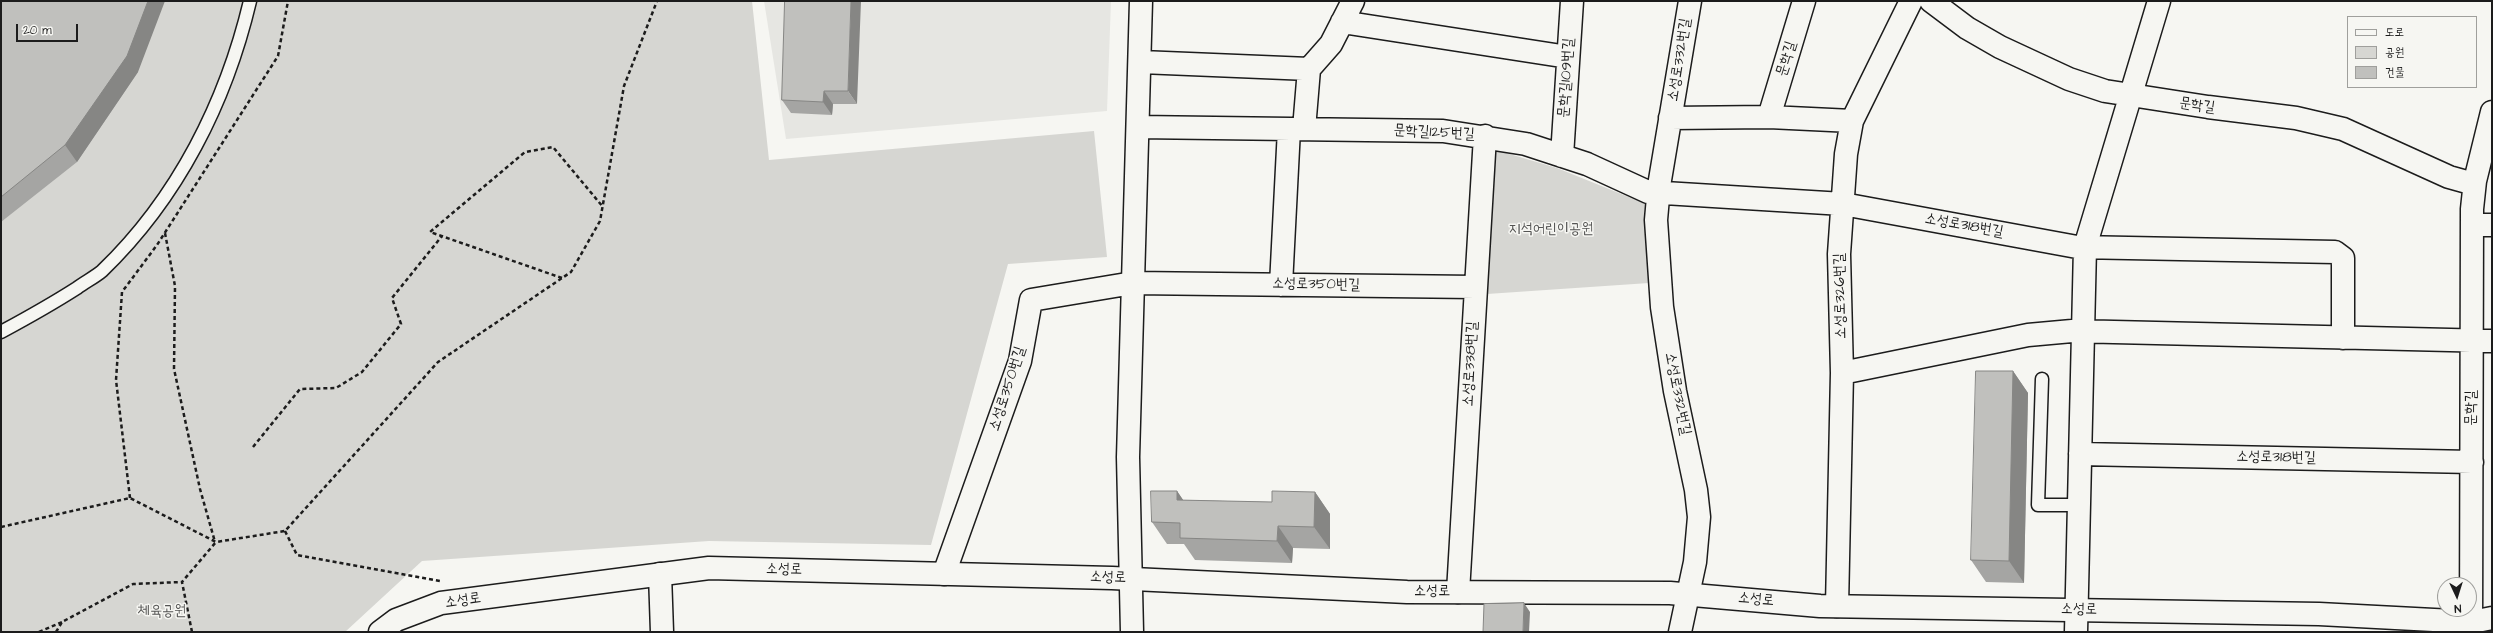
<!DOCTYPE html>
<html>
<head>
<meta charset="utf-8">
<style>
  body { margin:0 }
  #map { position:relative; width:2493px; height:633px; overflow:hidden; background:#f6f6f2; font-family:"Architects Daughter","Poor Story",sans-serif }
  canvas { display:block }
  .frame { position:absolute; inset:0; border:2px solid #1c1c1c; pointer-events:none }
  .legend { position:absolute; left:2347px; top:16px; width:130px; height:72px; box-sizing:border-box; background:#f6f6f2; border:1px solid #9f9f9c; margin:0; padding:5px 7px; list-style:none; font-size:12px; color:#1c1c1c }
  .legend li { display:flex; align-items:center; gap:8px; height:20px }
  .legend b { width:20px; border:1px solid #9f9f9c }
  .north { position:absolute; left:2437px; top:577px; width:40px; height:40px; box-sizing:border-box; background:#f6f6f2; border:1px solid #9f9f9c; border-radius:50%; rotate:176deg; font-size:11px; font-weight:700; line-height:16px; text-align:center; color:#1c1c1c }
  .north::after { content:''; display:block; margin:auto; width:14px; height:18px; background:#1c1c1c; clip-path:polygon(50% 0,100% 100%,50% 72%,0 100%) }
  .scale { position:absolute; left:16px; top:24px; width:62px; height:18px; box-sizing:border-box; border:2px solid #1c1c1c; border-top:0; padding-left:5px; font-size:12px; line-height:14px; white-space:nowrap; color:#1c1c1c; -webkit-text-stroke:3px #f6f6f2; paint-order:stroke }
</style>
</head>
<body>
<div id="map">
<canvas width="2493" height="633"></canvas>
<div class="frame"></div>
<ul class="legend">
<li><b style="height:5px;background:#f6f6f2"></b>도로</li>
<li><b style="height:11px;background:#d6d6d2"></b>공원</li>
<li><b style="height:11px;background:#c0c0bd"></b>건물</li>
</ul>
<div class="north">N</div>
<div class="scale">20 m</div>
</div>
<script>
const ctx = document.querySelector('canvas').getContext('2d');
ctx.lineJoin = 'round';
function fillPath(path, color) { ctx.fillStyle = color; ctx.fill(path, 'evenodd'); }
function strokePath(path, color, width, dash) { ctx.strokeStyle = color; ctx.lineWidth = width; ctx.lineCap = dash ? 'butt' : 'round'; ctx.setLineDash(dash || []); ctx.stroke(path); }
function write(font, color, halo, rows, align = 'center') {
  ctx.font = font + ' "Architects Daughter","Poor Story",sans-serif'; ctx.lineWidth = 3; ctx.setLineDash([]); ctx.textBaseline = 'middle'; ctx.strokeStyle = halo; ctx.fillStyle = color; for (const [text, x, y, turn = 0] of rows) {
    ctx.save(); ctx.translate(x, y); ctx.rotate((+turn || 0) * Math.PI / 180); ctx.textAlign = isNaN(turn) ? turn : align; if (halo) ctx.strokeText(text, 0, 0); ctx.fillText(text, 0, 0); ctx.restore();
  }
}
fillPath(new Path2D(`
  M764 1H1111L1107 111 786 139Z`), '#e6e6e2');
fillPath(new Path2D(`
  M1 1H752L769 160 1094 131 1107 257 1008 264 931 545 709 541 422 561 345 632H1Z
  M1496 150 1557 168 1646 204 1649 283 1487 294Z`), '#d6d6d2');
const lane = new Path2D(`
  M1 332C27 318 52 304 77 288 85 282 95 277 102 271 178 198 226 102 250 1
  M2042 379 2038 505H2079`);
const street = new Path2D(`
  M1931 1 1967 28 2000 47 2069 79 2105 91 2208 107 2296 118 2343 129 2449 177 2474 184
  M1342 22 1568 57
  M1141 62 1309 69
  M1769 117 1804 1
  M1670 118 1769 117 1852 121
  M1138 127 1443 131 1526 144 1587 164 1648 192 1843 204 2077 247 2335 252 2343 258V338
  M1304 129 1309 69 1331 44 1353 1
  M1562 156 1572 1
  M2472 225H2492
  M1281 285 1289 129
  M1842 373 2028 335 2072 331 2492 341
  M2080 454 2472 462
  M660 574 662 632
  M944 574 1020 361 1031 300 1133 283 1475 287
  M1458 592 1485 136
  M1837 606 1842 373 1839 254 1846 154 1852 121 1911 1
  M1132 632 1128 457 1141 1
  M1680 632 1695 562 1699 517 1696 490 1675 391 1662 307 1656 220 1659 186 1690 1
  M2076 632 2085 247 2159 1
  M2471 632 2472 209 2475 181 2492 112`);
const secondary = new Path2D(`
  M380 632 396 620 441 603 709 568 1112 578 1407 592 1670 593 1820 606 2319 614 2472 622 2492 618`);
strokePath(lane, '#1c1c1c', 15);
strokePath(street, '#1c1c1c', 25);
strokePath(secondary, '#1c1c1c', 25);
strokePath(new Path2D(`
  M165 233 175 286 174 369 200 489 215 542
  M562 278 430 232 525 152 553 147 603 207
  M253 447 300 389 336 388 362 372 401 324 392 298 442 236
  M130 498 116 380 122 292 157 245 278 56 288 1
  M1 527 130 498 216 542 285 531 438 362 571 272 600 221 624 86 657 1
  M285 531 297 555 440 581
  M39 632 62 622
  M56 632 62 622 133 584 182 582
  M192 632 182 582 216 542`), '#1c1c1c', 2.5, [4, 3]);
strokePath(lane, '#f6f6f2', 12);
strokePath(street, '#f6f6f2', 22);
strokePath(secondary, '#f6f6f2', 22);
fillPath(new Path2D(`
  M1 1 138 72 77 162 1 222Z
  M785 1 857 104H833L832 115 791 113 782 100Z
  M2013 371 2028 393 2024 583 1986 582 1971 560Z
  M1177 491 1183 500 1272 502 1315 492 1330 514V549L1293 548 1292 563 1195 560 1184 544H1167L1152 522Z`), '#a5a5a3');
fillPath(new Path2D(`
  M148 1H165L138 72 77 162 65 145Z
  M851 1H861L857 104 848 91Z
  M824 91 833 104 832 115 823 102Z
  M2013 371 2028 393 2024 583 2009 561Z
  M1177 491 1192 513 1177 500Z
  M1315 492 1330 514V549L1314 527Z
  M1278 526 1293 548 1292 563 1277 541Z
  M1524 603 1530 612 1529 632H1523Z`), '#868684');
const building = new Path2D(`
  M1 1H148L127 56 65 145 1 197Z
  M785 1H851L848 91H824L823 102 782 100Z
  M1976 371H2013L2009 561 1971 560Z
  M1151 491H1177V500L1272 502V491L1315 492 1314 527 1278 526 1277 541 1180 538V523L1152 522Z
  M1524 603 1523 632H1483L1484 604Z`);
fillPath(building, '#c0c0bd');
strokePath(building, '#868684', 1);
write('15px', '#1c1c1c', '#f6f6f2', [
  ["문학길",1787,59,-73],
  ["소성로332번길",1680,60,-81],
  ["문학길109번길",1567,78,-86],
  ["문학길",2197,106,8],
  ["문학길125번길",1434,133,3],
  ["소성로318번길",1964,226,10],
  ["소성로350번길",1316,285,1],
  ["소성로326번길",1841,296,-91],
  ["소성로338번길",1471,364,-87],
  ["소성로350번길",1008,389,-72],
  ["소성로332번길",1677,394,79],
  ["문학길",2472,408,-90],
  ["소성로318번길",2276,458,1],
  ["소성로",784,570,1],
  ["소성로",1108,578,2],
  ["소성로",1432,592],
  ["소성로",1756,600,5],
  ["소성로",463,601,-8],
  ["소성로",2079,610,1]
]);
write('15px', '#545453', '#f6f6f2', [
  ["지석어린이공원",1551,230],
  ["체육공원",162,612]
]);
</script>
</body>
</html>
